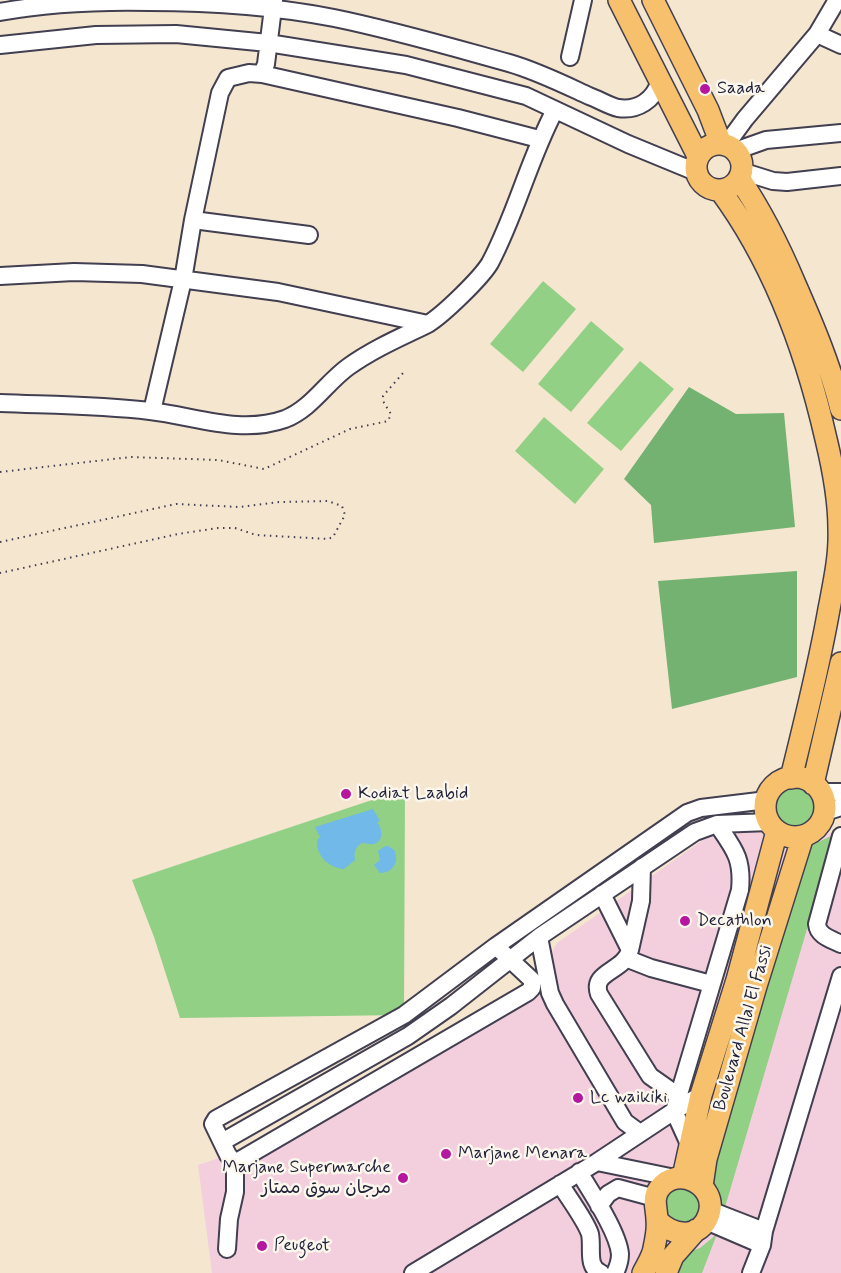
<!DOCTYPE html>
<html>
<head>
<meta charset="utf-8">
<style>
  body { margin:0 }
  canvas { display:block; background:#f5e6cf }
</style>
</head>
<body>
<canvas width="841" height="1273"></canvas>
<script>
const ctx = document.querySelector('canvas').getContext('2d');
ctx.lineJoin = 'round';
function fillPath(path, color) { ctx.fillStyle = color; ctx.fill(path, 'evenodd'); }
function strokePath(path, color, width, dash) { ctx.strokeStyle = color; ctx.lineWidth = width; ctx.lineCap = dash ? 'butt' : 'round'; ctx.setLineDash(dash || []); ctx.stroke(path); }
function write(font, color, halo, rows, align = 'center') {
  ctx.font = font + ' Mynerve,"Playpen Sans Arabic",sans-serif'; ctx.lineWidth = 5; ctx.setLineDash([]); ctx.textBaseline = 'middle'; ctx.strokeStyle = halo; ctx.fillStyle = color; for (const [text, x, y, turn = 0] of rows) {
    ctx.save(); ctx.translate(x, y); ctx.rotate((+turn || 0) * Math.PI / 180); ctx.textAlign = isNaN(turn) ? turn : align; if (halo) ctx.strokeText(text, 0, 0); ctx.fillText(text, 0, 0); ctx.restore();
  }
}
fillPath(new Path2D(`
  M755 831 792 841 841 831V1273H212L198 1165 228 1155 537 977 557 943 707 837Z`), '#f3cfde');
fillPath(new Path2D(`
  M543 281 576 309 523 372 490 344Z
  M591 321 624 349 571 412 538 384Z
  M640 361 674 389 621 451 587 423Z
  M544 417 604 469 575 504 515 451Z
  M776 806a20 20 0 1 1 40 0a20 20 0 1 1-40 0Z
  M405 789 404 1015 180 1018 154 937 132 880Z
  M835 834 723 1214 720 1200 707 1180 804 849Z
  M684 1186 703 1198 700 1220 679 1226C667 1216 661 1208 670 1193Z
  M717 1234 702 1273H674L682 1254 700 1248Z`), '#91d085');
fillPath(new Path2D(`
  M689 387 736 414 784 413 795 527 654 543 651 505 624 479Z
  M797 571V677L672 709 658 581Z`), '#74b272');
fillPath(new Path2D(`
  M373 809 380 821 377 822C382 828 385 842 373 844 370 845 366 843 362 843 355 847 354 852 355 860L344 869C329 868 316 856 317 840L320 837 315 827Z
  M385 846H388L394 850C400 861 393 873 380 873L374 865 380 860 378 851Z`), '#70b9e8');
const minor = new Path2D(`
  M0 12C49 3 99 1 149 2 211 2 273 6 334 18 393 30 451 47 509 63 537 71 563 84 589 96 598 99 609 106 618 108 638 111 654 100 660 81
  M817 34 841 45
  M0 45 96 35 176 34 268 43 406 65 526 96 628 144 696 172
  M570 57 583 0
  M262 74 458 118 539 139
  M726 145 745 119 817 34 837 0
  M735 151 766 140 841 133
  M741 171 773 181 787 182 841 176
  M193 220 309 235
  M0 276 74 272 142 274 278 292 428 324C444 314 481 278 490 263 516 214 529 159 555 110
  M0 403C50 405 100 405 150 411 195 416 240 435 285 419 311 409 326 383 348 367 373 349 401 337 428 324
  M152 411 183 280 193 220 220 93 228 78 249 73 262 74 266 64 274 0
  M821 792H841
  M825 812 841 807
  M841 836 817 924C818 936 831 939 841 944
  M602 894 630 950C624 972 591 971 599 994L650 1076 677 1095
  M539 937 550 993 555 1004 625 1122 640 1133
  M630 950 641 901 642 867
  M628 959 651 968 711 984
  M222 1142 408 1036 451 1006 539 937 695 832 717 824 770 822
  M689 1144 674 1111 740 890C743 858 734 849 717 824
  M597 1162 674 1111 701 1095
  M235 1163 228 1155 213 1124 216 1119 404 1015 496 946 687 813 701 808 767 800
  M579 1172C591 1192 618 1232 620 1254 620 1261 618 1267 615 1273
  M560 1184C568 1197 586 1221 590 1234 593 1248 586 1267 601 1273
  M599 1206 608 1194 618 1188 655 1198
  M710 1210 764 1231
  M706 1221 762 1245
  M227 1249 229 1219 235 1192V1163L528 992 532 988V980L501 951
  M413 1273 597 1162 675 1178
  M751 1273 762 1245 764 1231 841 976`);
const major = new Path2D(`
  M619 0 698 156
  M653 0 708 110 721 144
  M696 167a23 23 0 1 1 46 0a23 23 0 1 1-46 0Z
  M739 178C762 212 779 246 795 284 813 325 830 365 841 409
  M720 190C774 263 806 351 826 439 833 468 839 498 839 529 840 556 834 583 829 609 819 666 805 722 791 778
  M765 807a30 30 0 1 1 60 0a30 30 0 1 1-60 0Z
  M813 784 841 663
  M683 1177 701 1095 737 980 777 831
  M702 1186 706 1159 756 986 803 836
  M643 1273C647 1265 653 1256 654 1248 656 1239 658 1229 657 1220 657 1209 652 1199 659 1189 677 1164 718 1185 709 1214 701 1240 673 1237 657 1220
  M666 1273 673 1256 696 1230`);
strokePath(minor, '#423f51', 20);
strokePath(major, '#423f51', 24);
strokePath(new Path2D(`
  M0 472 131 457 218 460 264 469 350 429 388 421 391 414 384 403 383 396 403 373
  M0 542 176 504 239 507 279 502 328 501 342 506 345 515 333 537 328 539 256 535 235 528H218L178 534 0 573`), '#423f51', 2, [1.5, 4.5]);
strokePath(minor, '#fff', 16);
strokePath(major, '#f7c06c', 21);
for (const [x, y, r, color] of [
  [705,89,6,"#b5179e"],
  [346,794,6,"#b5179e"],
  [685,921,6,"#b5179e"],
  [578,1098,6,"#b5179e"],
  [446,1154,6,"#b5179e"],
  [403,1178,6,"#b5179e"],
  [262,1246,6,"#b5179e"]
]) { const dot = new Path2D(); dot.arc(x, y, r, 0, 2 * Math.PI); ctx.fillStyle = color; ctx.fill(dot); strokePath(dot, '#fbf7ec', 2); }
write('18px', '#22223b', '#fbf7ec', [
  ["Saada",717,89],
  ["Kodiat Laabid",358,794],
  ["Decathlon",697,921],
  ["Lc waikiki",590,1098],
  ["Marjane Menara",458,1154],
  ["Marjane Supermarche",391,1168,"right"],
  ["مرجان سوق ممتاز",391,1189,"right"],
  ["Peugeot",274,1246]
], 'left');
write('18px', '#22223b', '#fbf7ec', [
  ["Boulevard Allal El Fassi",744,1028,-74]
]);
</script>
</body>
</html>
